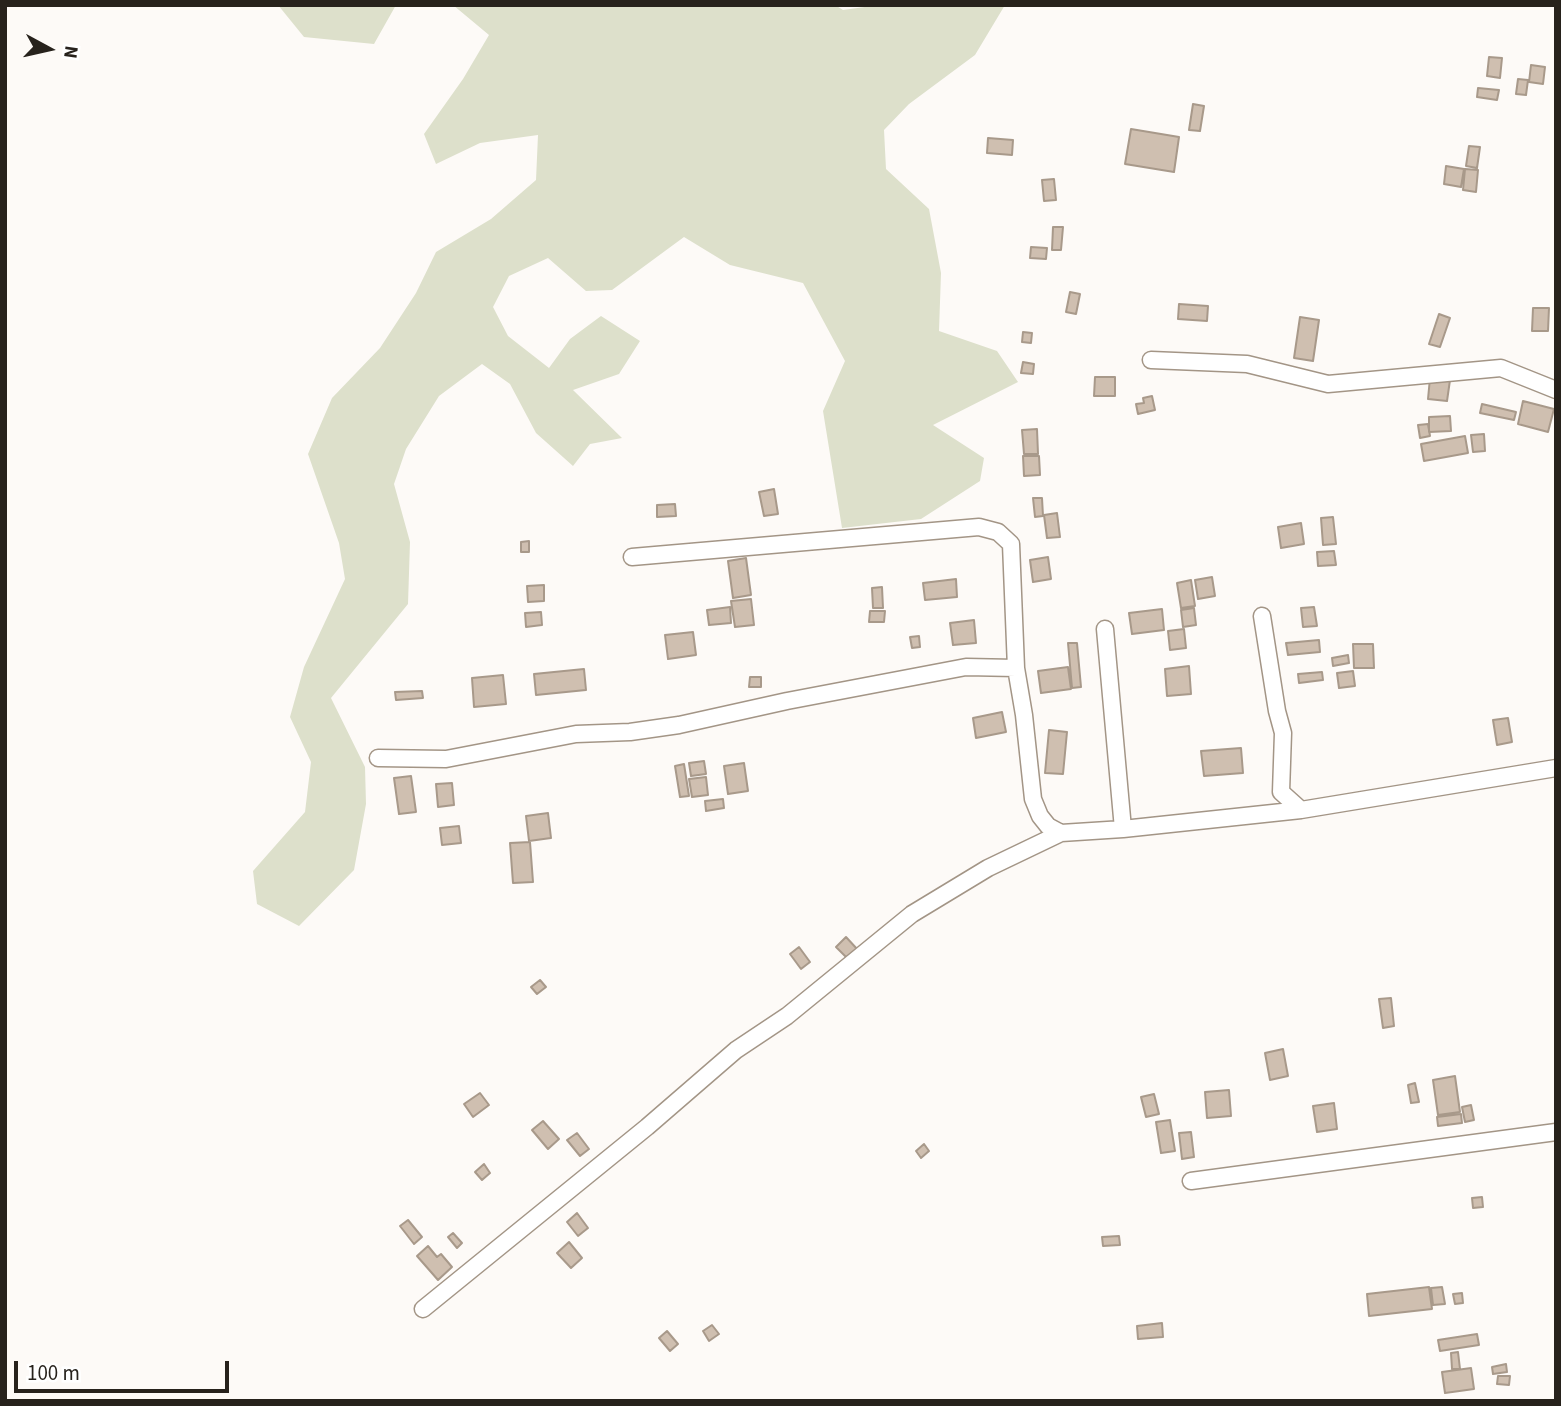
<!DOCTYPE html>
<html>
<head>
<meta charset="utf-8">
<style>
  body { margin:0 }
  #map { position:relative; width:1561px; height:1406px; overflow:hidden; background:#fdfaf7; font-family:"Source Sans 3",sans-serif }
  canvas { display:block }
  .frame { position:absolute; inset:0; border:7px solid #27221c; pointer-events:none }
  .north { position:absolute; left:14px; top:14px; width:70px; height:70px; -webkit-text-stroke:5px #fff; paint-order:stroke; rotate:98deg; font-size:19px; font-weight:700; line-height:28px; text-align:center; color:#27221c }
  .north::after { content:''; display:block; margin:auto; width:24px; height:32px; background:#27221c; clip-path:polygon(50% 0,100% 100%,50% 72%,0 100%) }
  .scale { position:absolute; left:14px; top:1361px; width:215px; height:32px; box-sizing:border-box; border:4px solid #27221c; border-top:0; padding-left:9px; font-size:21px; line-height:24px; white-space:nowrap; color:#27221c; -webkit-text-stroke:5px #fff; paint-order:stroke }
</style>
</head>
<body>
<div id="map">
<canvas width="1561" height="1406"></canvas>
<div class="frame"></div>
<div class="north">N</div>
<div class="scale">100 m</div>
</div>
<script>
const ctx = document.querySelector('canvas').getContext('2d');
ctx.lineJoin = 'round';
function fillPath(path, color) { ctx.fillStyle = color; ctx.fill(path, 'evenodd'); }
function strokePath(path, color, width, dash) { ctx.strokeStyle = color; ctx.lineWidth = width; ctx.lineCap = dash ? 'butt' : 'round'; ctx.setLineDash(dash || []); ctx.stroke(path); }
fillPath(new Path2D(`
  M278 5H396L374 44 304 37Z
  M453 5H835L843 10 879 5H1005L975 55 909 104 884 130 886 169 929 209 941 273 939 331 997 351 1018 382 933 425 984 458 980 481 921 519 842 528 823 411 845 361 803 283 730 265 684 237 612 290 586 291 548 258 509 276 493 307 508 336 549 368 570 339 601 316 640 341 619 374 573 390 622 438 590 444 573 466 536 433 510 384 482 364 439 396 406 449 394 484 410 542 408 604 331 698 365 767 366 804 354 870 299 926 257 904 253 871 305 812 311 762 290 717 304 667 345 579 339 543 308 454 332 398 380 348 416 293 436 252 491 219 536 180 538 135 480 143 436 164 424 134 463 79 489 35Z`), '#dde0cb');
const building = new Path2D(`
  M1489 57 1502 58 1500 78 1487 76Z
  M1531 65 1545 67 1543 84 1529 82Z
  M1518 79 1528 80 1526 95 1516 94Z
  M1478 88 1499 90 1497 100 1477 97Z
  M1193 104 1204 106 1200 131 1189 130Z
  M1131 129 1179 137 1174 172 1125 164Z
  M988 138 1013 140 1012 155 987 153Z
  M1469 146 1480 147 1477 168 1466 166Z
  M1446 166 1464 169 1461 187 1444 184Z
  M1465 169 1478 170 1476 192 1463 190Z
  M1054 179 1056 200 1044 201 1042 180Z
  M1053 227H1063L1061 250H1052Z
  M1031 247 1047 248 1046 259 1030 258Z
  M1070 292 1080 294 1076 314 1066 312Z
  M1179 304 1208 306 1207 321 1178 319Z
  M1533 308H1549L1548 331H1532Z
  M1439 314 1450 318 1440 347 1429 344Z
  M1300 317 1319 320 1313 361 1294 358Z
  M1023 332 1032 333 1031 343 1022 342Z
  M1023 362 1034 364 1033 374 1021 373Z
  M1095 377H1115V396H1094Z
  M1430 378 1450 380 1447 401 1428 399Z
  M1152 396 1155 410 1138 414 1136 404 1144 403 1143 398Z
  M1523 401 1554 409 1548 432 1518 424Z
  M1482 404 1516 412 1514 420 1480 413Z
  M1450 416 1451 431 1429 432V417Z
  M1428 424 1430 436 1420 438 1418 425Z
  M1037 429 1038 454H1024L1022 430Z
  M1484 434 1485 451 1473 452 1471 435Z
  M1465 436 1468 453 1424 461 1421 444Z
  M1023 456H1039L1040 475 1024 476Z
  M774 489 778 514 764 516 759 492Z
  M1033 498H1042L1043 516 1035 517Z
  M675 504 676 516 657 517V505Z
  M1057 513 1060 537 1047 538 1044 515Z
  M1333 517 1336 544 1323 545 1321 518Z
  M1301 523 1304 544 1281 548 1278 527Z
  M529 541V552H521V542Z
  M1334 551 1336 565 1318 566 1317 552Z
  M1048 557 1051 579 1033 582 1030 560Z
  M746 558 751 595 733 598 728 561Z
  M1212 577 1215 596 1198 599 1195 580Z
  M956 579 957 597 925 600 923 583Z
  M1191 580 1195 606 1181 608 1177 583Z
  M544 585V601L528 602 527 586Z
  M882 587 883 608H873L872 588Z
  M751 599 754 625 735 627 731 601Z
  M730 607 731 623 709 625 707 610Z
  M1314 607 1317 626 1303 627 1301 608Z
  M1194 608 1196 625 1183 627 1181 610Z
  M1162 609 1164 630 1132 634 1129 613Z
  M870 611H885L884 622H869Z
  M541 612 542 625 526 627 525 613Z
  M974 620 976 643 953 645 950 623Z
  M1184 629 1186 648 1170 650 1168 631Z
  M693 632 696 655 668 659 665 635Z
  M919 636 920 647 912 648 910 637Z
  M1319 640 1320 652 1288 655 1286 643Z
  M1068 643H1077L1081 687 1072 688Z
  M1353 644H1373L1374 668H1354Z
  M1348 655 1349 663 1333 666 1332 658Z
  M1189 666 1191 694 1167 696 1165 669Z
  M1068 667 1071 689 1041 693 1038 671Z
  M584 669 586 690 536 695 534 674Z
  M1353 671 1355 686 1339 688 1337 673Z
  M1322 672 1323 680 1299 683 1298 674Z
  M503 675 506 704 474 707 472 678Z
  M750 677H761V687H749Z
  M422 691 423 698 396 700 395 692Z
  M1002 712 1006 732 976 738 973 718Z
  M1508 718 1512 742 1497 745 1493 720Z
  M1049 730 1067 732 1063 774 1045 773Z
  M1241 748 1243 773 1204 776 1201 751Z
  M704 761 706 774 691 776 689 763Z
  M744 763 748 791 728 794 724 766Z
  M684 764 689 796 680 797 675 766Z
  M411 776 416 812 399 814 394 778Z
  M706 777 708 795 692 797 689 779Z
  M452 783 454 805 438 807 436 784Z
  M723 799 724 808 706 811 705 801Z
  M548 813 551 838 529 841 526 816Z
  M459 826 461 843 442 845 440 828Z
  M530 842 533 882 513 883 510 843Z
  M846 937 858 950 848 959 836 947Z
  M799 947 810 962 801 969 790 954Z
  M540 980 546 987 537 994 531 987Z
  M1391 998 1394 1026 1383 1028 1379 999Z
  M1283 1049 1288 1076 1270 1080 1265 1053Z
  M1455 1076 1460 1112 1438 1115 1433 1080Z
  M1415 1083 1419 1102 1411 1103 1408 1085Z
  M1229 1090 1231 1116 1207 1118 1205 1092Z
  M480 1093 489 1105 473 1117 464 1104Z
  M1154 1094 1159 1114 1146 1117 1141 1097Z
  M1334 1103 1337 1129 1317 1132 1313 1106Z
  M1471 1105 1474 1120 1465 1122 1462 1107Z
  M1461 1114 1462 1123 1438 1126 1437 1117Z
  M1170 1120 1175 1151 1161 1153 1156 1122Z
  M543 1121 559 1139 548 1149 532 1130Z
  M1191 1132 1194 1157 1182 1159 1179 1133Z
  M577 1133 589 1149 580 1156 567 1140Z
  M924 1144 929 1151 921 1158 916 1151Z
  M484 1164 490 1173 482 1180 475 1172Z
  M1482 1197 1483 1207 1473 1208 1472 1198Z
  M577 1213 588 1228 578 1236 567 1222Z
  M408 1220 422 1237 414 1244 400 1226Z
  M453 1233 462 1243 457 1248 448 1237Z
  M1119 1236 1120 1245 1103 1246 1102 1237Z
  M569 1242 582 1258 571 1268 557 1253Z
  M428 1246 437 1257 441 1254 452 1267 438 1280 417 1256Z
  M1429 1287 1432 1309 1369 1316 1367 1294Z
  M1442 1287 1445 1304 1433 1305 1431 1288Z
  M1462 1293 1463 1303 1455 1304 1453 1294Z
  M1162 1323 1163 1337 1138 1339 1137 1326Z
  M712 1325 719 1334 709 1341 703 1331Z
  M667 1331 678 1344 670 1351 659 1338Z
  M1477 1334 1479 1345 1440 1351 1438 1340Z
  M1458 1352 1460 1369H1452L1451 1353Z
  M1506 1364 1507 1372 1493 1374 1492 1367Z
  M1471 1368 1474 1389 1445 1393 1442 1372Z
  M1498 1376H1510L1509 1385 1497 1384Z`);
fillPath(building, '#cfbfb0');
strokePath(building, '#a8998a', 2);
const street = new Path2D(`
  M1151 360 1247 364 1328 384 1501 368 1556 390
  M632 557 979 527 998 532 1011 544 1016 668 1024 715 1033 799 1040 816 1048 826 1061 833 1123 829 1301 810 1556 768
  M1262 616 1277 711 1283 733 1281 792 1301 810
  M1105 629 1123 829
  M378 758 446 759 576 734 630 732 679 725 787 701 966 667 1016 668
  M1191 1181 1556 1132
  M423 1309 647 1127 736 1050 787 1016 912 914 988 868 1061 833`);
strokePath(street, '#a39586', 19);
strokePath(street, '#fff', 16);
</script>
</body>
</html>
